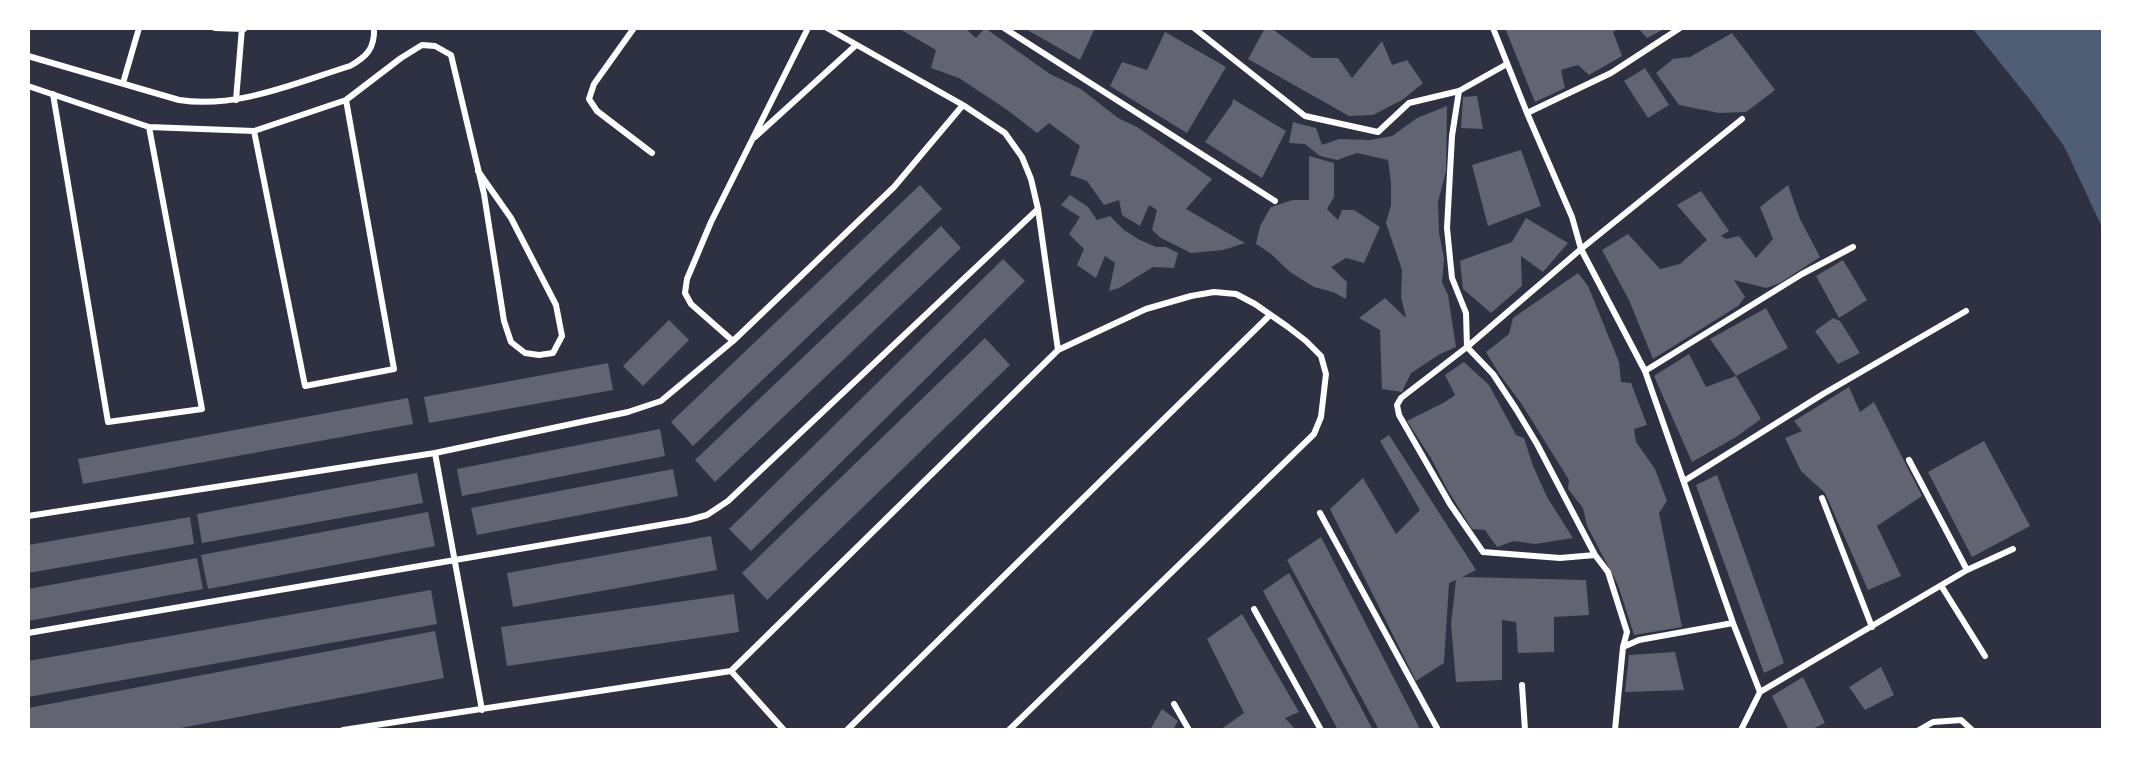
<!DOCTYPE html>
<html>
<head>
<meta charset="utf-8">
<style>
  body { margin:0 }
  #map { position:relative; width:2131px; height:758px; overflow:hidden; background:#2d3142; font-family:"Golos Text",sans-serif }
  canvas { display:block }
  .frame { position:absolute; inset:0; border:30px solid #fff; pointer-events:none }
</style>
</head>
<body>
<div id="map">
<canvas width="2131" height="758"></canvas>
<div class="frame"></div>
</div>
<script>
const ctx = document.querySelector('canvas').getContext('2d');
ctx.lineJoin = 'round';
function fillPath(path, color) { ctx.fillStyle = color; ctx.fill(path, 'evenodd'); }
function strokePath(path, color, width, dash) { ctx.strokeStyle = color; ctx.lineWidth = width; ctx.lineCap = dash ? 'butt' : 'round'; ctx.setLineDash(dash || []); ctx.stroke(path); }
fillPath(new Path2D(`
  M1973 29H2102V227L2064 146 2031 101Z`), '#4f5d75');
fillPath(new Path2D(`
  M898 28H965L976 38 985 28 1050 74 1081 89 1118 118 1137 127 1212 179 1186 209 1245 243 1223 250 1191 253 1161 238 1152 230 1157 210 1149 205 1140 226 1122 215 1119 200 1104 205 1087 181 1070 175 1080 146 1049 123 1037 133 1006 109 959 78 931 68 936 50Z
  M1024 28H1095L1080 60Z
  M1265 28H1271L1312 58H1338L1352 78 1382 41 1392 65 1407 60 1423 83 1402 100 1373 115 1349 116 1248 59Z
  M1505 28H1620L1613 32 1622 56 1589 75 1578 65 1561 70 1565 88 1535 102Z
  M1638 28H1666L1647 38Z
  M1165 32 1226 67 1187 133 1110 86 1122 62 1147 70Z
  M1732 33 1775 90 1746 112 1719 113 1679 105 1656 73 1673 59 1690 57Z
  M1645 68 1669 105 1648 118 1624 81Z
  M1477 96 1483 129 1461 128 1463 97Z
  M1233 99 1286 131 1262 178 1205 142 1232 104Z
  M1447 106 1446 171 1438 202 1439 233 1444 258 1442 282 1448 295 1456 347 1440 354 1411 373 1402 392 1382 389 1380 330 1359 318 1385 298 1406 318 1401 297 1402 270 1386 223 1391 205V183L1388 160 1357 153 1337 160 1320 156 1305 144 1289 143 1293 122 1316 128 1322 145 1339 139 1370 140 1392 136 1417 118Z
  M1521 150 1541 206 1488 226 1472 165Z
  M1309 156 1334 163V197L1327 209 1338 220 1342 210H1354L1380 227 1364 263 1346 258 1331 267 1347 282 1346 299 1333 292 1314 287 1290 272 1270 253 1256 244 1260 226 1271 207 1293 200H1309Z
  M920 185 942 209 693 446 671 422Z
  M1788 185 1800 219 1820 257 1780 283 1766 288 1734 280 1745 297 1738 306 1653 359 1629 300 1602 250 1628 234 1660 269 1680 264 1707 240 1677 205 1701 191 1729 231 1721 236 1726 239 1739 236 1756 258 1773 239 1760 207Z
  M1070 195 1088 207 1097 220 1110 216 1124 230 1138 239 1156 247H1166L1178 253 1174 268 1153 267 1119 288 1109 291 1115 263 1105 256 1096 278 1077 265 1084 249 1069 234 1080 217 1061 205Z
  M1526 218 1568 243 1543 272 1521 256 1522 286 1491 313 1463 289 1460 261 1512 242Z
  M941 226 961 248 715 482 695 460Z
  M1003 259 1025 281 751 551 729 529Z
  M1843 260 1867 300 1839 318 1816 276Z
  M1578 273 1588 286 1619 362 1621 382 1631 383 1647 425 1634 429 1636 442 1655 469 1667 501 1659 513 1682 627 1634 635 1618 585 1587 526 1583 508 1568 489 1569 480 1521 403 1500 375 1486 352 1509 334 1513 318Z
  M1766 308 1788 348 1736 376 1710 339Z
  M1833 318 1840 321 1860 353 1838 364 1815 331Z
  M669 320 689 340 643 386 623 366Z
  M985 338 1010 365 767 600 742 573Z
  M1689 354 1706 387 1736 376 1761 419 1736 437 1692 462 1654 376Z
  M1464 362 1489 385 1516 435 1524 438 1533 466 1547 497 1573 538 1535 544 1514 541 1497 547 1485 530 1472 529 1447 489 1431 458 1407 421 1445 402 1455 395 1445 375Z
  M608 363 613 390 429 423 424 397Z
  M1849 387 1860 412 1874 402 1922 496 1877 526 1901 576 1868 590 1825 493 1801 471 1785 438 1802 431 1794 421Z
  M408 398 413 424 83 484 78 459Z
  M660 429 665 456 462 496 457 469Z
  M1389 435 1476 570 1462 577 1586 580 1589 615 1554 617V652L1518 653 1516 622 1502 620V680L1456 682 1451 624 1456 580 1449 583 1444 663 1416 681 1330 509 1363 478 1396 534 1420 510 1380 441Z
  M1984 441 2030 526 1972 557 1928 472Z
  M673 469 678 496 477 535 471 508Z
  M417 473 423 503 202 543 197 514Z
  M1717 475 1784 663 1764 673 1696 485Z
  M428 512 435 546 208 589 201 555Z
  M190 517 194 544 28 573V545Z
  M711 536 717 570 513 607 507 573Z
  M1321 537 1419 727 1415 730H1379L1287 560Z
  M197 558 203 589 28 621V589Z
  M1289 573 1373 730H1338L1263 591Z
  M431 590 437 624 28 697V661Z
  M734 594 739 632 507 666 501 627Z
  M1242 614 1299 712 1285 718 1294 728 1292 730H1220L1244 713 1207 639Z
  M435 631 444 678 170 730H28V708Z
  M1675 652 1684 690 1625 692 1629 655Z
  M1881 667 1894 695 1865 710 1849 687Z
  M1803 677 1825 723 1810 730H1789L1772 696Z
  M1162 709 1178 721 1173 730H1150Z`), '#626471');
strokePath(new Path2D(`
  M215 28 244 29
  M634 28 594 84 589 99 597 111 652 153
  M827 28 963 105
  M1004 28 1275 201
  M1194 28 1305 116 1378 132 1409 103 1459 91
  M1493 28 1527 113 1572 217 1581 249 1645 371 1733 623 1760 692 1741 730
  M28 56 179 100C237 109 295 83 350 66 366 57 375 49 374 28
  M1507 64 1459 91 1452 136 1447 228 1452 278 1466 313 1467 347 1493 374 1516 409 1537 444 1595 555 1608 572 1627 632 1623 647 1639 640 1733 623
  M123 83 139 28
  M28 86 149 127 254 131 346 100 401 58 422 45 435 46 451 55 484 194 504 321 511 342 525 353 539 355 553 353 562 336 556 305 511 218 478 171
  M53 94 108 422 202 409 149 127
  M236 100 242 28
  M1527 113 1611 73 1680 28
  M254 131 305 386 394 369 346 100
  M755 137 855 46
  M733 341 691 304 685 293 687 279 711 222 808 28
  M1645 371 1802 274 1853 247
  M435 453 482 710
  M1909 460 1967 570
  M1684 481 1823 394 1966 311
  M1822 498 1872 627
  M1320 513 1438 730
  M28 516 435 453 628 412 661 401 733 341 894 187 963 105 1005 133 1022 157 1031 179 1038 209 1058 350
  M1595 555 1560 558 1483 552 1450 504 1399 415 1397 405 1401 398 1467 347 1581 249 1742 119
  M1942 587 1985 656
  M1254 609 1321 730
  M28 633 689 520 707 515 728 501 1038 209
  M731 671 784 730
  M1522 685 1525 730
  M1760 692 1967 570 2013 549
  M1174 704 1189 730
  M343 730 731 671 1058 350 1146 309 1191 296 1214 292 1236 294 1255 304 1288 327 1306 341 1321 356 1326 374 1321 417 1314 434 1009 730
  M847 730 1270 315
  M1615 730 1623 647
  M1919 730 1933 722 1961 720 1972 730`), '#fff', 6);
</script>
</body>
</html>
